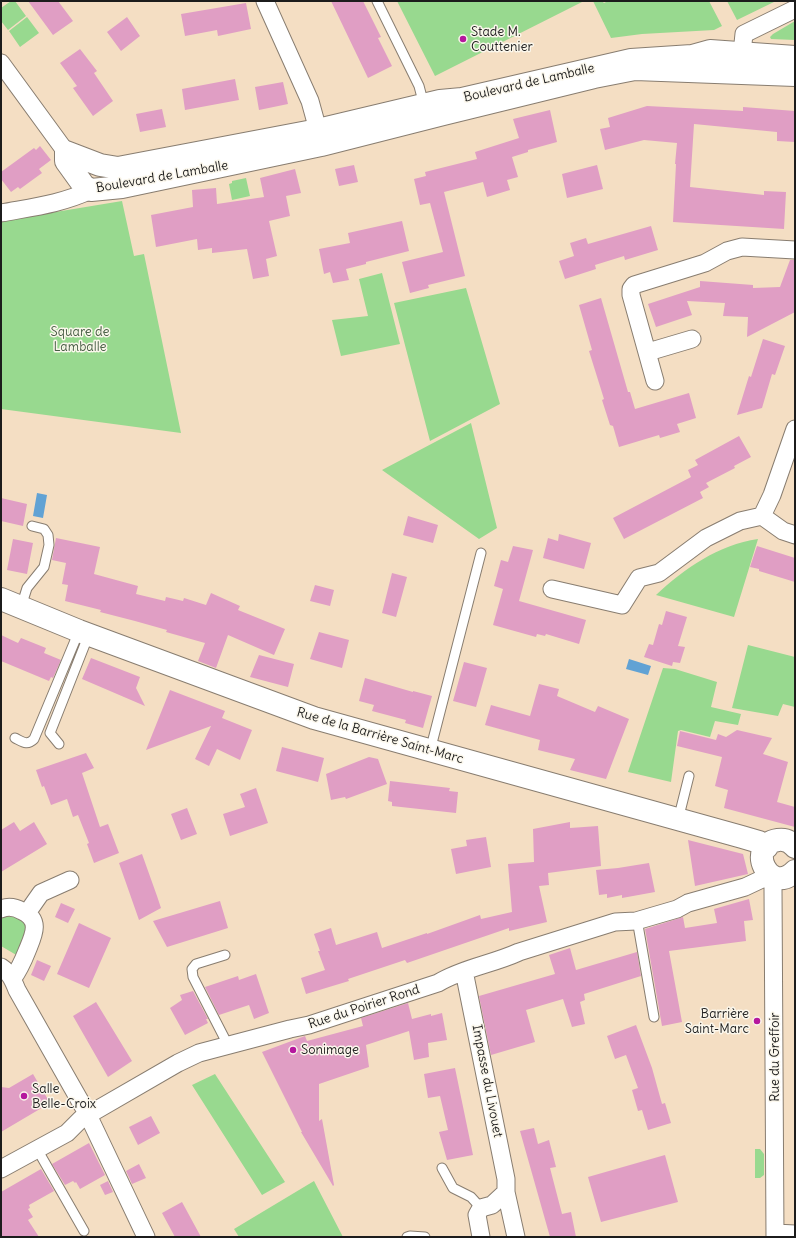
<!DOCTYPE html>
<html>
<head>
<meta charset="utf-8">
<style>
  body { margin:0 }
  #map { position:relative; width:796px; height:1238px; overflow:hidden; background:#f4dec3; font-family:Delius,sans-serif }
  canvas { display:block }
  .frame { position:absolute; inset:0; border:2px solid #1c1c1c; pointer-events:none }
</style>
</head>
<body>
<div id="map">
<canvas width="796" height="1238"></canvas>
<div class="frame"></div>
</div>
<script>
const ctx = document.querySelector('canvas').getContext('2d');
ctx.lineJoin = 'round';
function fillPath(path, color) { ctx.fillStyle = color; ctx.fill(path, 'evenodd'); }
function strokePath(path, color, width, dash) { ctx.strokeStyle = color; ctx.lineWidth = width; ctx.lineCap = dash ? 'butt' : 'round'; ctx.setLineDash(dash || []); ctx.stroke(path); }
function write(font, color, halo, rows, align = 'center') {
  ctx.font = font + ' Delius,sans-serif'; ctx.lineWidth = 3; ctx.setLineDash([]); ctx.textBaseline = 'middle'; ctx.strokeStyle = halo; ctx.fillStyle = color; for (const [text, x, y, turn = 0] of rows) {
    ctx.save(); ctx.translate(x, y); ctx.rotate((+turn || 0) * Math.PI / 180); ctx.textAlign = isNaN(turn) ? turn : align; if (halo) ctx.strokeText(text, 0, 0); ctx.fillText(text, 0, 0); ctx.restore();
  }
}
fillPath(new Path2D(`
  M11 1H15L26 16 8 30 1 21V8Z
  M397 1H584L435 76Z
  M593 1H602L604 3 608 1H709L722 26 714 30 642 34 611 38Z
  M727 1H776L737 20Z
  M27 17 39 33 20 47 9 31Z
  M795 21V40L771 39 770 37 773 34Z
  M246 178 250 196 232 200 229 184 232 183V181Z
  M122 201 134 256 144 254 181 433 1 409V221Z
  M382 273 400 344 341 356 332 320 368 316 359 279Z
  M466 288 500 404 430 441 394 303Z
  M471 423 497 528 479 539 382 470Z
  M758 539 734 617 656 595C685 568 718 545 758 539Z
  M748 645 795 657V707L783 704 778 716 732 708Z
  M663 668 675 669 717 682 711 707 741 714 738 725 715 721 710 737 681 730 678 731 671 782 628 772Z
  M5 916 20 918 26 925 25 932 18 956 1 946V917Z
  M215 1074 285 1182 262 1195 192 1085Z
  M755 1149H760L764 1154V1175L760 1178H755Z
  M314 1181 343 1237H239L234 1229Z`), '#98d98f');
fillPath(new Path2D(`
  M37 493 47 495 43 518 33 516Z
  M629 659 651 666 648 675 626 669Z`), '#61a2d4');
fillPath(new Path2D(`
  M28 1H58L73 21 53 35Z
  M331 1H363L381 37 378 38 392 66 368 78Z
  M246 3 251 29 218 36 217 30 185 36 181 14Z
  M127 17 140 36 121 51 107 32Z
  M80 49 97 71 94 73 113 101 93 116 73 88 77 86 60 63Z
  M235 79 239 100 185 110 182 89Z
  M283 82 288 104 259 110 255 87Z
  M647 106 743 111V107L795 111V142L777 141V132L694 124 690 187 764 195V191L786 192 784 229 673 222 676 164H675L677 143 644 140 605 150 600 129 610 127 608 118Z
  M162 109 166 127 140 132 136 114Z
  M550 110 557 142 528 150V152L512 157 518 177 507 180 510 190 487 197 483 182 444 192 465 276 428 285 429 288 410 293 402 262 443 252 430 203 420 205 414 179 426 176 425 172 477 159 475 152 519 138 513 119Z
  M40 146 51 160 39 169 42 173 20 189 18 187 11 192 1 179V172L34 148 36 150Z
  M354 165 358 182 339 186 335 169Z
  M597 165 603 189 567 198 562 174Z
  M295 169 301 193 286 196 290 216 269 221 277 256 266 259 269 276 253 279 247 249 212 253V248L198 250 197 239 156 247 151 215 193 207 192 190 216 188 217 204 264 197 260 178Z
  M402 221 409 251 366 262V264L346 269 349 280 333 283 330 272 324 274 319 249 350 243 348 233Z
  M651 226 658 250 625 260 624 256 595 265 596 269 565 279 559 261 574 256 570 243 586 238 588 244Z
  M790 260H795V312L747 337 748 317 723 316 725 303 687 301 692 315 656 327 648 304 700 287V281L753 285V288L780 287Z
  M601 298 628 392H630L635 409 689 393 696 418 677 424 680 432 660 438 659 435 619 447 613 426 610 425 602 400 604 399 589 351 592 350 579 305Z
  M763 339 785 346 775 375 772 374 762 408 737 415 749 376 751 377Z
  M739 436 751 457 734 466 735 468 706 483 709 487 700 492 703 498 624 539 613 518 691 477 688 470 698 465 695 460Z
  M1 498 27 504 23 526 1 521Z
  M408 516 438 525 433 543 403 535Z
  M559 534 591 543 584 569 543 558 548 538 558 541Z
  M56 538 100 547 94 574 138 586 136 594 165 601 166 597 183 601 184 598 206 605 211 593 240 606 238 610 285 629 274 655 228 635 216 668 198 661 205 643 166 632 167 630 135 621 100 612 101 610 65 601 68 585 62 584 66 563 52 560Z
  M13 539 33 543 27 574 7 570Z
  M513 546 533 550 519 601 586 620 579 644 546 634 545 636 537 634 536 637 493 625 503 589 494 586 501 560 508 562Z
  M757 546 795 558V582L759 571V569L750 567Z
  M392 573 407 577 396 617 382 613Z
  M315 585 334 590 330 606 310 601Z
  M666 611 687 617 678 646 685 647 680 663 673 662 672 666 644 657 649 644 653 645 659 624 662 625Z
  M319 632 349 640 342 668 310 659Z
  M1 635 18 643 21 638 46 648 44 653 61 660 53 678 51 677 49 681 1 661Z
  M259 655 294 664 288 687 250 677Z
  M91 658 140 677 136 688 145 706 82 679Z
  M464 662 487 668 476 707 453 701Z
  M365 678 413 692V691L432 696 423 728 405 723 406 720 372 711 374 705 359 701Z
  M539 684 559 689 557 696 595 712 598 706 629 719 606 779 570 770 575 759 538 750 540 740 485 725 491 705 530 716Z
  M170 690 225 711 222 718 252 730 240 760 217 749 209 766 195 759 211 726 146 750Z
  M737 730 772 738 763 754 788 762 777 802 795 807V827L724 808 728 790 715 786 722 757 677 746 680 731 716 740 718 734 726 737Z
  M282 747 324 758 318 782 276 771Z
  M86 753 94 768 82 773 100 827 108 824 119 853 94 863 87 844 89 843 78 815 73 817 67 799 51 805 44 786 42 787 36 770Z
  M369 757 378 759 387 784 346 799 345 797 331 800 326 774Z
  M390 781 450 788 449 791 458 792 456 813 392 806V802L388 801Z
  M256 788 268 823 230 836 223 814 245 807 240 794Z
  M187 808 197 834 181 840 171 814Z
  M14 822 20 831 34 822 47 844 1 872V830Z
  M570 822V828L598 826 601 866 548 873 549 885 539 886 547 922 509 931V928L407 963 405 960 348 979 349 981 306 994 301 978 325 970 318 951H320L314 934 331 928 336 945 377 932 382 948 427 933V934L480 915 481 919 512 912 508 864 534 862 533 829Z
  M486 837 491 867 456 874 451 849 467 846 466 840Z
  M688 840 743 854 748 874 695 886Z
  M142 854 157 896 161 908 139 920 119 863Z
  M649 863 655 892 622 898V895L607 898V894L599 895 596 870 618 868Z
  M749 899 753 920 744 921 746 941 669 951 682 1022 662 1026 645 929 683 917 685 928 717 923 714 909Z
  M220 901 228 928 167 947 153 921Z
  M61 903 75 909 68 923 55 917Z
  M79 923 111 938 89 988 57 974Z
  M570 948 576 970 637 952 641 976 584 994 585 1000 580 1002 585 1024 572 1027 563 999 526 1010 535 1042 491 1055 479 996 555 974 549 955Z
  M37 960 51 966 44 981 31 975Z
  M256 974 269 1013 254 1019 249 1005 219 1015 205 987 238 976 239 980Z
  M193 991 208 1019H206L208 1023 185 1035 170 1008 182 1000 180 995Z
  M96 1002 132 1061 108 1077 73 1016Z
  M408 1003 412 1019 431 1014V1016L442 1013 447 1040 428 1043 429 1057 414 1060 409 1031 366 1045 369 1067 319 1084V1121L322 1119 334 1185 333 1186 301 1132H302L262 1052 305 1036 307 1041 363 1026 361 1018Z
  M636 1025 652 1068 662 1104 665 1103 671 1123 648 1130 642 1110 638 1111 632 1090 638 1088 626 1055 615 1059 607 1036Z
  M455 1068 473 1155 447 1160 439 1132 448 1130 440 1096 428 1098 424 1074Z
  M33 1074 50 1103 1 1132V1087L9 1088Z
  M151 1116 160 1133 138 1145 129 1127Z
  M534 1128 538 1144 549 1140 556 1167 550 1168 562 1214 571 1212 576 1237H550L520 1131Z
  M89 1143 105 1175 80 1189 76 1182 75 1183 73 1181 65 1185 52 1164Z
  M665 1155 678 1202 601 1222 588 1177Z
  M139 1164 146 1178 132 1184 126 1171Z
  M41 1169 54 1191 29 1205 30 1208 28 1209 33 1217 28 1220 39 1237H1V1192Z
  M108 1181 113 1192 105 1195 100 1185Z
  M182 1202 201 1237H175L162 1213Z`), '#e09ec4');
const lane = new Path2D(`
  M377 1 419 86 424 105
  M21 607 27 588 44 567 49 545 48 535 44 529 32 526
  M15 738C23 742 27 746 34 739L79 631
  M59 744 50 733 89 634
  M430 751 481 553
  M678 820 689 776
  M636 921 638 925 654 1017
  M225 955 196 964 192 969 193 977 228 1045
  M37 1149 84 1231
  M442 1168 453 1188 471 1197 481 1208
  M407 1237 410 1236 425 1237`);
const street = new Path2D(`
  M265 1 310 101 318 130
  M742 53 744 34 795 9
  M1 63 66 152
  M1 213C33 207 61 204 91 190
  M648 352 692 339
  M655 381 631 295V289L634 285 705 263 727 251 742 247 795 250
  M762 516 772 495 795 429
  M552 589 622 605 639 578 659 573 706 538 740 521 762 516 783 531 795 535
  M1 909C8 906 15 907 22 911 42 920 33 936 27 951 23 961 19 970 13 978
  M27 913 41 893 70 880
  M1 967C10 973 13 980 17 990L88 1115 146 1237
  M464 971 506 1179V1192L516 1237
  M1 1169 67 1133 81 1119 88 1115 178 1063 199 1053 290 1029 309 1025 438 983C463 968 493 964 519 952L615 922 636 921 677 909 688 903 745 887 762 879 768 873
  M775 1233 795 1234
  M481 1237 477 1215 481 1208 492 1205 506 1192
  M775 1237 773 888 775 877`);
const secondary = new Path2D(`
  M795 57 710 51 692 56 631 60 462 99 440 101 318 130 118 168 100 165 66 152V161L84 186 91 190 122 187 321 145 443 114 594 77 635 69 795 75
  M1 599 79 631 314 718 742 837 759 842 767 847
  M795 847C791 842 785 839 778 840 745 845 769 897 795 871`);
strokePath(lane, '#887d70', 11);
strokePath(street, '#887d70', 19);
strokePath(secondary, '#887d70', 24);
strokePath(lane, '#fff', 9);
strokePath(street, '#fff', 17);
strokePath(secondary, '#fff', 22);
for (const [x, y, r, color] of [
  [463,39,4,"#b5179e"],
  [757,1021,4,"#b5179e"],
  [293,1050,4,"#b5179e"],
  [24,1096,4,"#b5179e"]
]) { const dot = new Path2D(); dot.arc(x, y, r, 0, 2 * Math.PI); ctx.fillStyle = color; ctx.fill(dot); strokePath(dot, '#fbf7ec', 1.5); }
write('13px', '#1c1c1c', '#fbf7ec', [
  ["Stade M.",471,32],
  ["Couttenier",471,47],
  ["Barrière",749,1014,"right"],
  ["Saint-Marc",749,1029,"right"],
  ["Sonimage",301,1050],
  ["Salle",32,1089],
  ["Belle-Croix",32,1104]
], 'left');
write('13px', '#1c1c1c', '#fbf7ec', [
  ["Boulevard de Lamballe",529,83,-13],
  ["Boulevard de Lamballe",162,177,-10],
  ["Rue de la Barrière Saint-Marc",380,736,16],
  ["Rue du Poirier Rond",364,1007,-18],
  ["Rue du Greffoir",775,1057,-90],
  ["Impasse du Livouet",487,1081,79]
]);
write('13px', '#475e44', '#fbf7ec', [
  ["Square de",80,332],
  ["Lamballe",80,347]
]);
</script>
</body>
</html>
